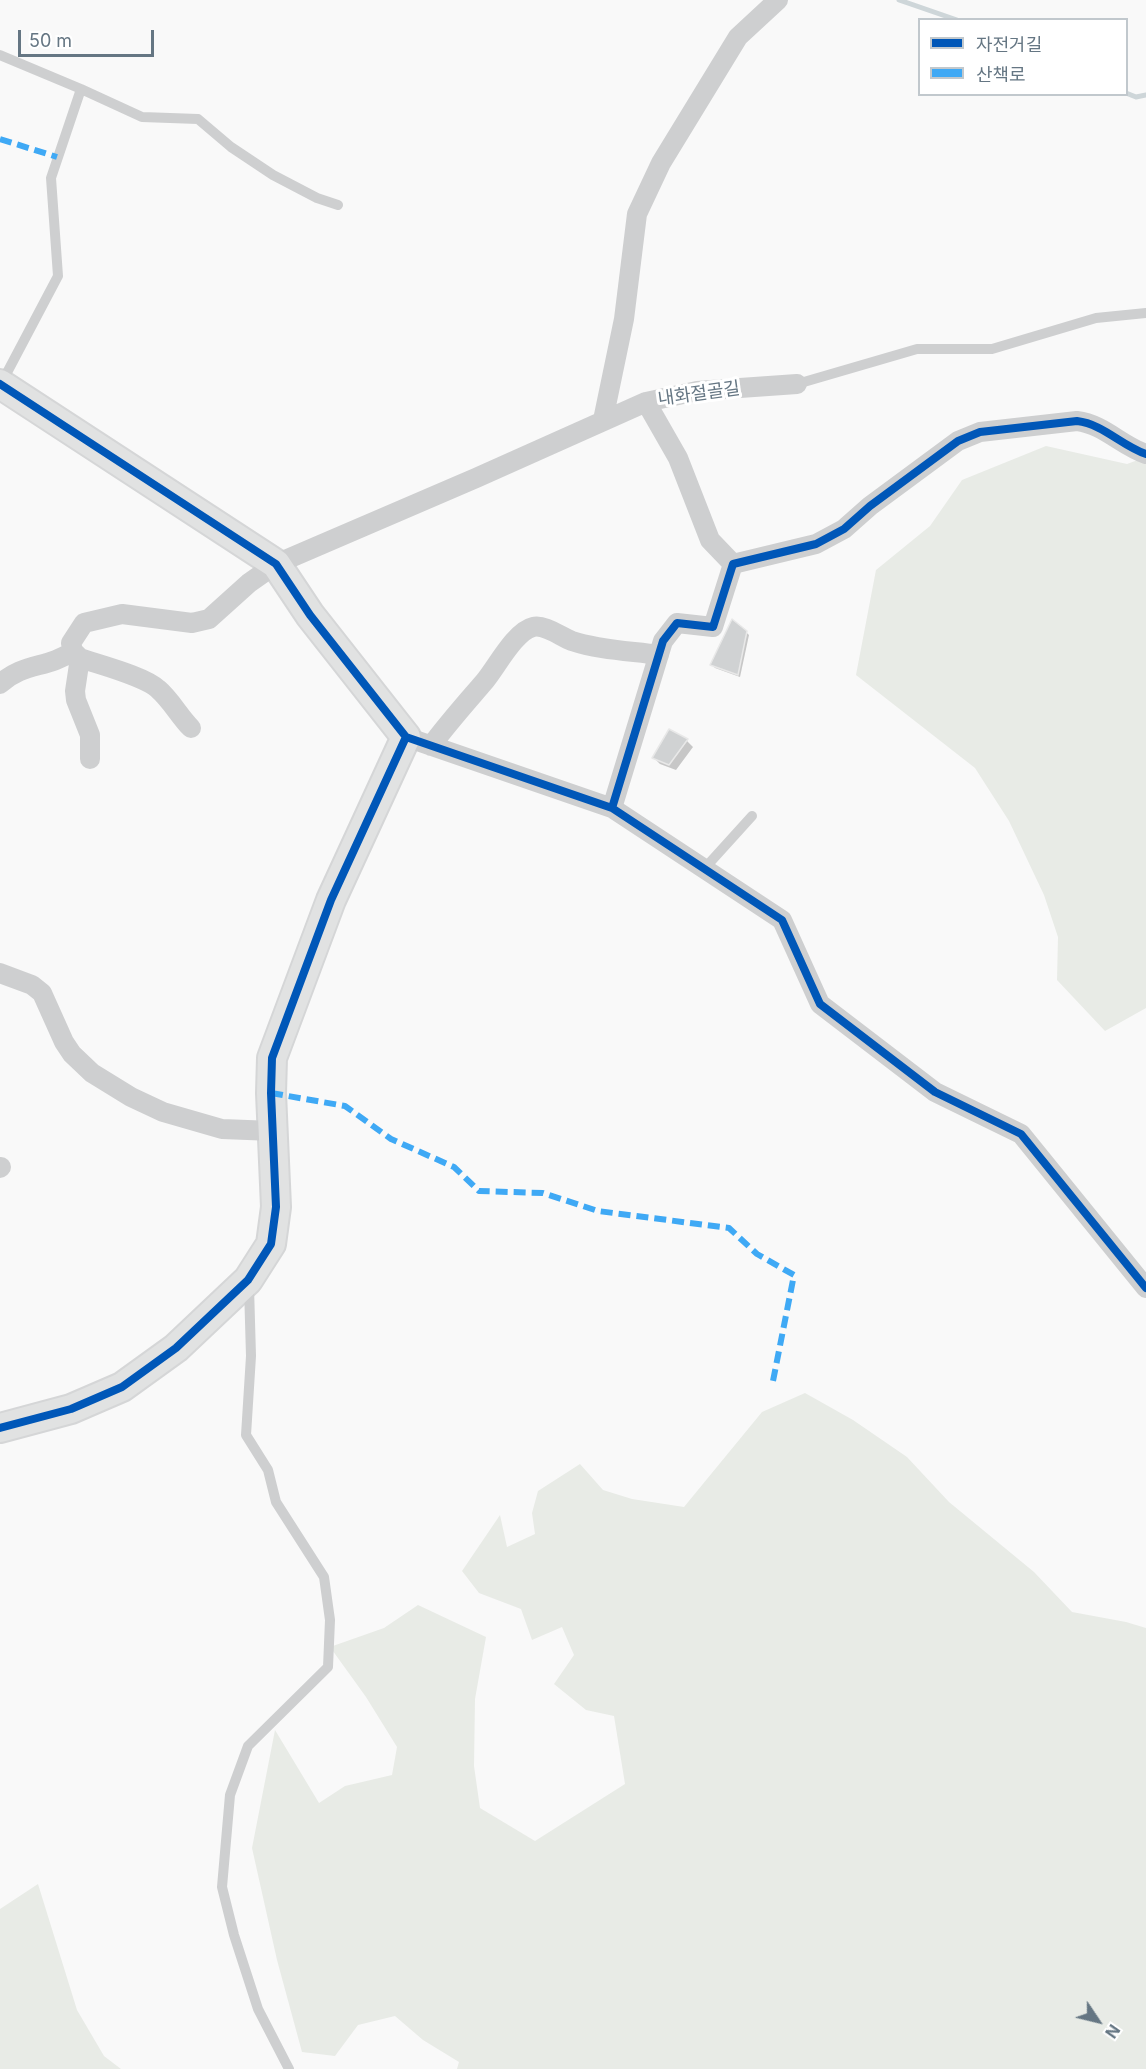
<!DOCTYPE html>
<html>
<head>
<meta charset="utf-8">
<style>
  body { margin:0 }
  #map { position:relative; width:1146px; height:2069px; overflow:hidden; background:#f9f9f9; font-family:Inter,"Noto Sans KR",sans-serif }
  canvas { display:block }
  .legend { position:absolute; left:918px; top:18px; width:210px; height:78px; box-sizing:border-box; background:#fff; border:2px solid #c1c8cd; margin:0; padding:8px 10px; list-style:none; font-size:18px; color:#657683 }
  .legend li { display:flex; align-items:center; gap:12px; height:30px }
  .legend b { width:30px; border:2px solid #c1c8cd }
  .north { position:absolute; left:1068px; top:1991px; width:60px; height:60px; -webkit-text-stroke:4px #fff; paint-order:stroke; rotate:125deg; font-size:16px; font-weight:700; line-height:24px; text-align:center; color:#657683 }
  .north::after { content:''; display:block; margin:auto; width:21px; height:27px; background:#657683; clip-path:polygon(50% 0,100% 100%,50% 72%,0 100%) }
  .scale { position:absolute; left:18px; top:30px; width:136px; height:27px; box-sizing:border-box; border:3px solid #657683; border-top:0; padding-left:8px; font-size:18px; line-height:21px; white-space:nowrap; color:#657683; -webkit-text-stroke:4px #fff; paint-order:stroke }
</style>
</head>
<body>
<div id="map">
<canvas width="1146" height="2069"></canvas>
<ul class="legend">
<li><b style="height:8px;background:#0057b8"></b>자전거길</li>
<li><b style="height:8px;background:#3fa9f5"></b>산책로</li>
</ul>
<div class="north">N</div>
<div class="scale">50 m</div>
</div>
<script>
const ctx = document.querySelector('canvas').getContext('2d');
ctx.lineJoin = 'round';
function fillPath(path, color) { ctx.fillStyle = color; ctx.fill(path, 'evenodd'); }
function strokePath(path, color, width, dash) { ctx.strokeStyle = color; ctx.lineWidth = width; ctx.lineCap = dash ? 'butt' : 'round'; ctx.setLineDash(dash || []); ctx.stroke(path); }
function write(font, color, halo, rows, align = 'center') {
  ctx.font = font + ' Inter,"Noto Sans KR",sans-serif'; ctx.lineWidth = 6; ctx.setLineDash([]); ctx.textBaseline = 'middle'; ctx.strokeStyle = halo; ctx.fillStyle = color; for (const [text, x, y, turn = 0] of rows) {
    ctx.save(); ctx.translate(x, y); ctx.rotate((+turn || 0) * Math.PI / 180); ctx.textAlign = isNaN(turn) ? turn : align; if (halo) ctx.strokeText(text, 0, 0); ctx.fillText(text, 0, 0); ctx.restore();
  }
}
fillPath(new Path2D(`
  M1046 446 1127 464 1146 457V1008L1105 1031 1057 980 1058 937 1044 895 1009 821 975 768 856 675 876 570 930 526 962 480Z
  M805 1393 853 1420 907 1457 949 1502 1034 1572 1072 1612 1126 1622 1146 1628V2069H457L459 2062 423 2040 395 2016 358 2025 335 2056 302 2052 277 1960 252 1848 275 1730 319 1803 345 1786 392 1775 397 1747 366 1697 330 1647 384 1628 418 1605 486 1637 475 1699 474 1766 480 1808 535 1841 625 1784 614 1716 586 1710 554 1684 574 1655 562 1627 532 1640 521 1609 479 1593 462 1571 500 1515 507 1547 535 1534 532 1513 538 1491 580 1464 603 1490 632 1499 684 1507 762 1412Z
  M38 1884 77 2010 104 2056 121 2069H0V1909Z`), '#e8ebe6');
fillPath(new Path2D(`
  M746 632 749 635 740 677 715 668 712 665Z
  M670 731 687 741 693 747 676 770 660 764 654 758Z`), '#0003');
strokePath(new Path2D(`
  M899 0 957 20
  M1126 93 1136 97 1146 95`), '#ced6d9', 5);
const building = new Path2D(`
  M732 619 747 631 738 675 710 665Z
  M669 729 688 739 669 765 652 758Z`);
fillPath(building, '#d0d2d3');
strokePath(building, '#e8e8e8', 1.5);
const secondary = new Path2D(`
  M0 384 276 564 310 615 406 737 331 900 272 1058 271 1093 276 1207 271 1244 248 1280 176 1348 122 1387 71 1409 0 1428`);
strokePath(secondary, '#d5d6d7', 32);
strokePath(new Path2D(`
  M0 55 81 89 51 178 58 276 1 384
  M81 89 142 117 198 119 231 147 273 175 317 198 338 205
  M797 384 917 349H992L1096 318 1146 313
  M704 869 752 816
  M249 1287 251 1356 246 1435 268 1470 276 1502 324 1577 330 1620 328 1667 248 1746 230 1795 222 1887 234 1935 258 2009 289 2069`), '#cecfd0', 10);
strokePath(new Path2D(`
  M646 402 678 458 710 540 733 564
  M603 420 624 319 637 214 661 163 738 37 778 0
  M80 658 75 691 76 700 90 735V759
  M0 684C24 662 47 669 73 651
  M191 728C179 716 171 700 158 689 144 676 100 665 80 658L73 651 71 643 84 623 122 614 192 623 209 619 249 583 276 564 476 478 646 402 697 391 797 384
  M406 737 612 808 782 920 820 1004 935 1092 1021 1134 1146 1288
  M431 746C448 723 466 703 484 682 496 668 515 631 533 627 545 624 561 637 572 641 599 650 631 651 659 655
  M612 808 663 641 677 623 713 627 733 564 816 544 844 529 870 506 958 441 980 432 1077 421C1103 424 1122 446 1146 454
  M0 973 32 985 42 993 64 1042 72 1054 92 1073 131 1097 163 1112 222 1129 273 1131
  M0 1168 1 1167`), '#cecfd0', 20);
strokePath(secondary, '#e1e2e2', 28);
strokePath(new Path2D(`
  M0 139 57 157
  M271 1093 345 1106 391 1139 454 1167 479 1191 543 1193 598 1211 729 1228 757 1254 794 1275 773 1381`), '#3fa9f5', 6, [12, 6]);
strokePath(new Path2D(`
  M0 384 276 564 310 615 406 737 331 900 272 1058 271 1093 276 1207 271 1244 248 1280 176 1348 122 1387 71 1409 0 1428
  M406 737 612 808 782 920 820 1004 935 1092 1021 1134 1146 1288
  M612 808 663 641 677 623 713 627 733 564 816 544 844 529 870 506 958 441 980 432 1077 421C1103 424 1122 446 1146 454`), '#0057b8', 8);
write('18px', '#657683', '#fff', [
  ["내화절골길",699,394,-8]
]);
</script>
</body>
</html>
